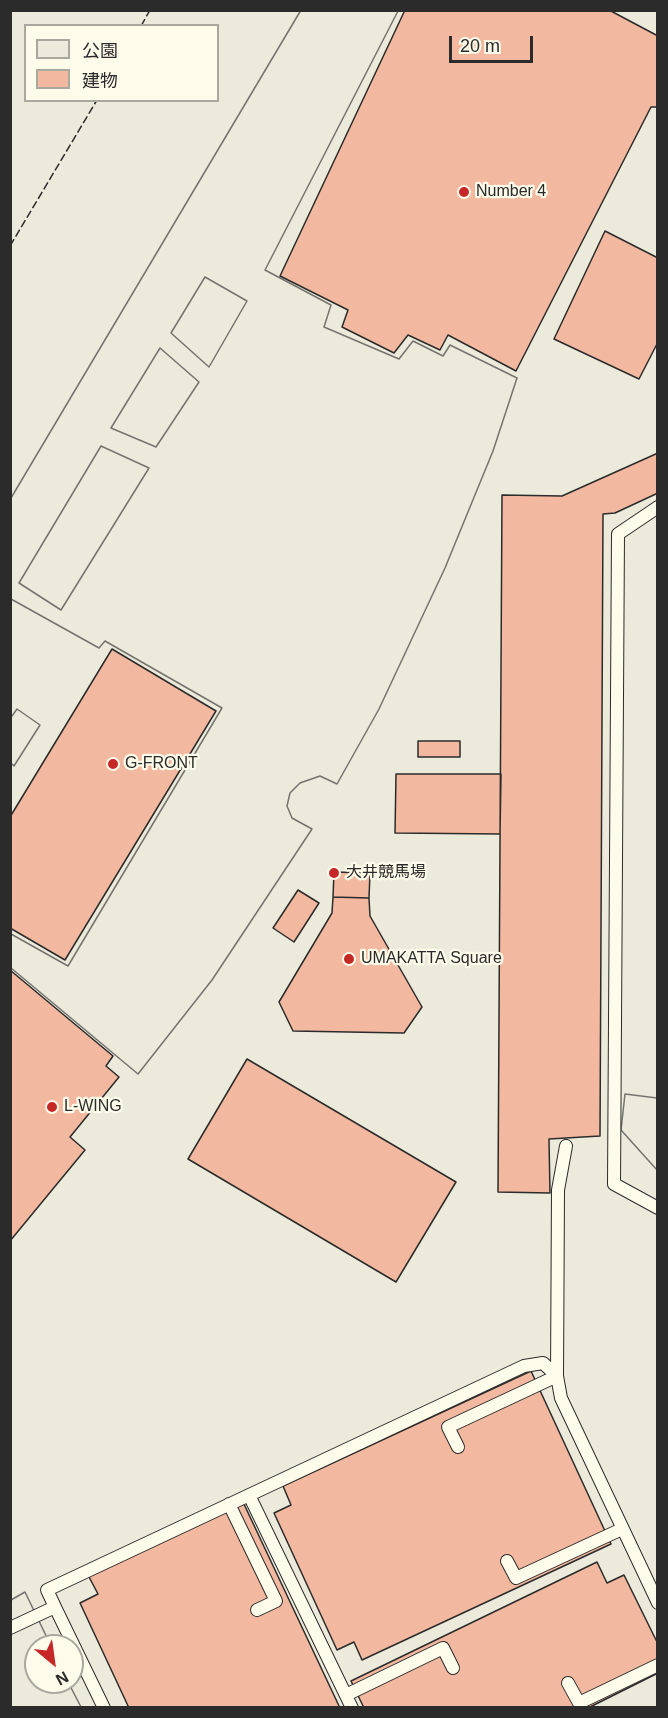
<!DOCTYPE html>
<html>
<head>
<meta charset="utf-8">
<style>
  body { margin:0 }
  #map { position:relative; width:668px; height:1718px; overflow:hidden; background:#fdfbea; font-family:Helvetica,"Noto Sans JP",sans-serif }
  canvas { display:block }
  .frame { position:absolute; inset:0; border:12px solid #2b2b2b; pointer-events:none }
  .legend { position:absolute; left:24px; top:24px; width:195px; height:78px; box-sizing:border-box; background:#fdfbea; border:2px solid #a9a89e; margin:0; padding:8px 10px; list-style:none; font-size:18px; color:#2b2b2b }
  .legend li { display:flex; align-items:center; gap:12px; height:30px }
  .legend b { width:30px; border:2px solid #a9a89e }
  .north { position:absolute; left:24px; top:1634px; width:60px; height:60px; box-sizing:border-box; background:#fdfbea; border:2px solid #a9a89e; border-radius:50%; rotate:151deg; font-size:16px; font-weight:700; line-height:24px; text-align:center; color:#2b2b2b }
  .north::after { content:''; display:block; margin:auto; width:21px; height:27px; background:#c62828; clip-path:polygon(50% 0,100% 100%,50% 72%,0 100%) }
  .scale { position:absolute; left:449px; top:36px; width:84px; height:27px; box-sizing:border-box; border:3px solid #2b2b2b; border-top:0; padding-left:8px; font-size:18px; line-height:21px; white-space:nowrap; color:#2b2b2b; -webkit-text-stroke:4px #fdfbea; paint-order:stroke }
</style>
</head>
<body>
<div id="map">
<canvas width="668" height="1718"></canvas>
<div class="frame"></div>
<ul class="legend">
<li><b style="height:16px;background:#ecebdb"></b>公園</li>
<li><b style="height:16px;background:#f2b8a0"></b>建物</li>
</ul>
<div class="north">N</div>
<div class="scale">20 m</div>
</div>
<script>
const ctx = document.querySelector('canvas').getContext('2d');
ctx.lineJoin = 'round';
function fillPath(path, color) { ctx.fillStyle = color; ctx.fill(path, 'evenodd'); }
function strokePath(path, color, width, dash) { ctx.strokeStyle = color; ctx.lineWidth = width; ctx.lineCap = dash ? 'butt' : 'round'; ctx.setLineDash(dash || []); ctx.stroke(path); }
function write(font, color, halo, rows, align = 'center') {
  ctx.font = font + ' Helvetica,"Noto Sans JP",sans-serif'; ctx.lineWidth = 4.5; ctx.setLineDash([]); ctx.textBaseline = 'middle'; ctx.strokeStyle = halo; ctx.fillStyle = color; for (const [text, x, y, turn = 0] of rows) {
    ctx.save(); ctx.translate(x, y); ctx.rotate((+turn || 0) * Math.PI / 180); ctx.textAlign = isNaN(turn) ? turn : align; if (halo) ctx.strokeText(text, 0, 0); ctx.fillText(text, 0, 0); ctx.restore();
  }
}
const green = new Path2D(`
  M11 11H657V1707H11ZM26 26H218V100H26ZM36 1646H72V1682H36Z`);
fillPath(green, '#ecebdb');
strokePath(green, '#74746e', 1.5);
const parking = new Path2D(`
  M301 10 398 11 265 270 331 305 324 327 399 359 413 341 443 356 450 345 517 378 493 451 445 568 379 709 337 784 320 776 300 783 290 793 287 806 292 818 312 829 212 980 138 1074 11 968V934L68 966 222 708 105 641 99 648 11 599V498ZM205 277 247 301 209 367 171 333ZM160 348 199 382 156 447 111 428ZM101 446 149 468 61 610 19 583Z
  M17 709 40 725 14 766 11 763 10 716H12Z
  M625 1094 657 1098V1170L621 1130Z
  M25 1592 51 1646H36V1682H68L81 1707 11 1708V1600Z`);
fillPath(parking, '#eceadb');
strokePath(parking, '#74746e', 1.5);
const building = new Path2D(`
  M405 10H609L658 36V107H651L516 371 448 335 440 350 408 335 394 353 342 327 348 310 280 276Z
  M605 231 658 258V342L639 379 554 339Z
  M658 453V493L615 513 603 514 600 1136 549 1139 550 1193 498 1192 502 495 562 496Z
  M112 649 216 711 65 960 10 928V817Z
  M418 741H460V757H418Z
  M396 774H501L500 834 395 833Z
  M334 872 370 873 369 898 333 897Z
  M298 890 319 903 294 942 273 928Z
  M333 897 369 898 370 916 422 1007 404 1033 293 1031 279 1002 332 913Z
  M10 970 113 1056 106 1066 119 1077 70 1137 85 1150 10 1241Z
  M247 1059 456 1182 396 1282 188 1159Z
  M531 1371 611 1544 362 1660 354 1642 337 1650 274 1513 291 1505 283 1486Z
  M243 1502 340 1708H129L80 1603 98 1594 88 1575Z
  M597 1562 607 1583 624 1575 658 1644V1673L588 1708H364L351 1681Z`);
fillPath(building, '#f2b8a0');
strokePath(building, '#2b2b2b', 1.5);
const lane = new Path2D(`
  M658 507 618 534 614 1184 658 1208
  M458 1447 448 1427 557 1376 558 1190 566 1146
  M249 1495 352 1708
  M229 1504 276 1601 257 1610
  M507 1561 516 1578 622 1529
  M55 1607 47 1590 524 1366 543 1363 557 1376 561 1398 658 1603
  M10 1628 55 1607 104 1708
  M568 1683 579 1703 658 1665
  M346 1695 443 1648 453 1668`);
strokePath(lane, '#2b2b2b', 14);
strokePath(lane, '#fdfbea', 12);
strokePath(new Path2D(`
  M141 26 150 10
  M10 246 97 100`), '#2b2b2b', 1.5, [8, 3]);
for (const [x, y, r, color] of [
  [464,192,6,"#c62828"],
  [113,764,6,"#c62828"],
  [334,873,6,"#c62828"],
  [349,959,6,"#c62828"],
  [52,1107,6,"#c62828"]
]) { const dot = new Path2D(); dot.arc(x, y, r, 0, 2 * Math.PI); ctx.fillStyle = color; ctx.fill(dot); strokePath(dot, '#fdfbea', 2); }
write('16px', '#2b2b2b', '#fdfbea', [
  ["Number 4",476,192],
  ["G-FRONT",125,764],
  ["大井競馬場",346,873],
  ["UMAKATTA Square",361,959],
  ["L-WING",64,1107]
], 'left');
</script>
</body>
</html>
